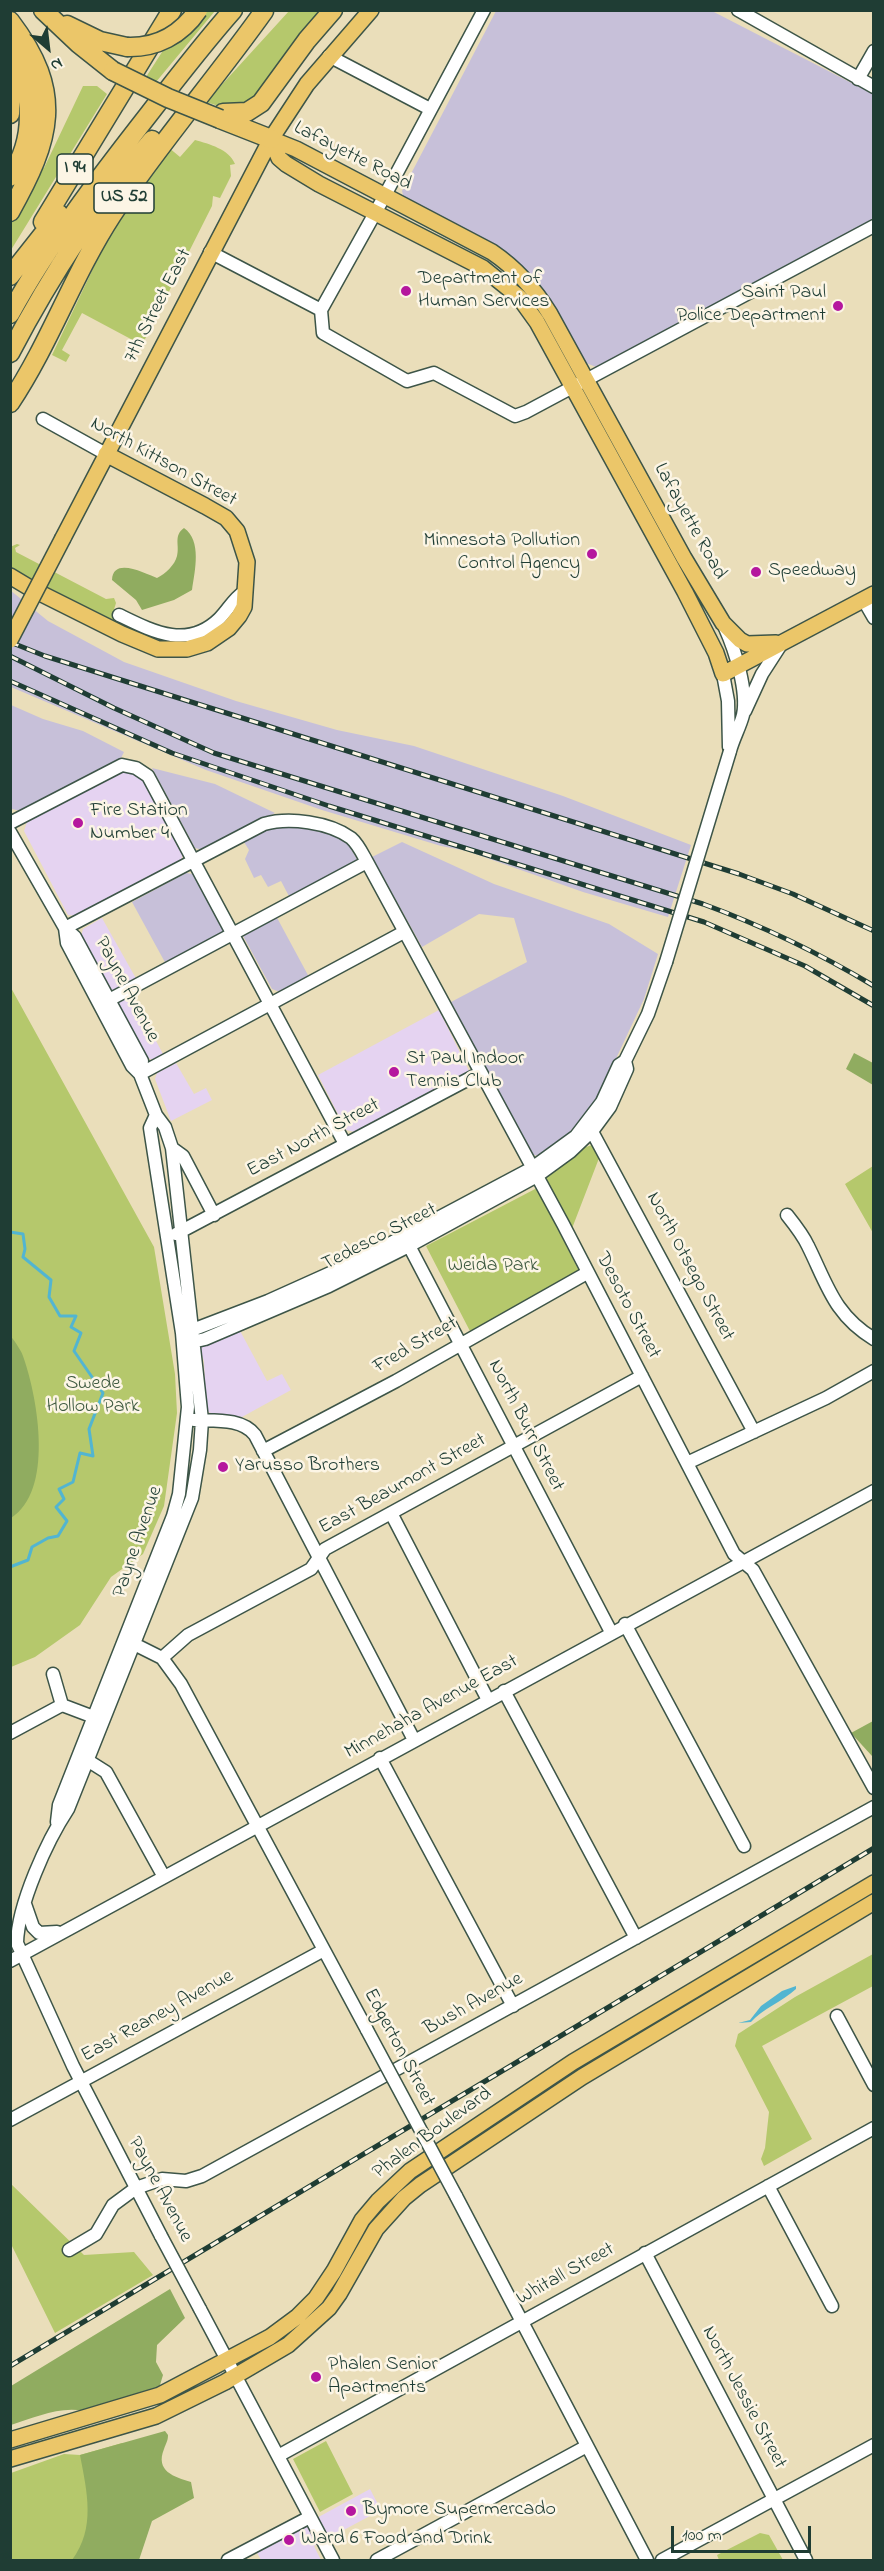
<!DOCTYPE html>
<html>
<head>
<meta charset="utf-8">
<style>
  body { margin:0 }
  #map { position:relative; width:884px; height:2571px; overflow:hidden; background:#eadeba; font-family:"Indie Flower",sans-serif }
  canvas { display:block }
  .frame { position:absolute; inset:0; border:12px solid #1f3d34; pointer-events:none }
  .north { position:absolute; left:18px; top:18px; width:60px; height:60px; -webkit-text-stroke:4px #fcf5e5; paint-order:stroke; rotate:152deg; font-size:16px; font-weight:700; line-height:24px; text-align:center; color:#1f3d34 }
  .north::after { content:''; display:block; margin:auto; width:21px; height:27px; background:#1f3d34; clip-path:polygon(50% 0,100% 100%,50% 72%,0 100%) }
  .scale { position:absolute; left:671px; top:2526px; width:140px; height:27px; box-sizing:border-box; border:3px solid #1f3d34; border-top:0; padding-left:8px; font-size:18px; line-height:21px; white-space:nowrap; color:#1f3d34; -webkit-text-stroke:4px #fcf5e5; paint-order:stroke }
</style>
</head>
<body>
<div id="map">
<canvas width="884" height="2571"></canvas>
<div class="frame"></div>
<div class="north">N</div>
<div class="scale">100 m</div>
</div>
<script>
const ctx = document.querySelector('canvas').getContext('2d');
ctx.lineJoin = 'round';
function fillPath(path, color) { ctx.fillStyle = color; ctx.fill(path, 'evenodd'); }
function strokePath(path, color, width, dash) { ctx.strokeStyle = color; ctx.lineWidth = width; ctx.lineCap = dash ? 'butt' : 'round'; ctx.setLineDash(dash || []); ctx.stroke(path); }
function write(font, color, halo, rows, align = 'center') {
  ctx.font = font + ' "Indie Flower",sans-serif'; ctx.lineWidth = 5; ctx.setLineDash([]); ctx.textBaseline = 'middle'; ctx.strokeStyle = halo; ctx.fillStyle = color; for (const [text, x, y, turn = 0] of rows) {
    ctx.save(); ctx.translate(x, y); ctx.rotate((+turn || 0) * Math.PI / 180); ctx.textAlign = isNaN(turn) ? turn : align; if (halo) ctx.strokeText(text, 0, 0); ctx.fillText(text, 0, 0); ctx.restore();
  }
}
fillPath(new Path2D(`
  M122 772 133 773 142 778 183 853 181 861 77 916 68 915 24 831 27 822Z
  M102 918 138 982 112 996 81 937 83 929Z
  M130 992 163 1054 153 1060 145 1057 117 1002Z
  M439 1010 469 1071 355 1132 346 1130 318 1075Z
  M176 1063 194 1094 206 1088 212 1100 171 1121 155 1079 157 1073Z
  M238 1327 267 1381 282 1374 291 1390 242 1417 211 1413 206 1411 204 1361 200 1350 202 1345Z
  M370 2489 381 2510 314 2546 321 2560H261L256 2551Z`), '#e5d3f1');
fillPath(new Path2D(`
  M496 11H712L873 94V219L596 367 581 361 559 316 541 286 512 259 405 202 402 191Z
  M10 590 48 621 124 662 236 701 337 730 414 746 563 796 691 845 668 917 583 892 467 851 441 846 322 810 206 770 11 687Z
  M11 705 43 719 83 731 124 752 121 758 20 811 12 809Z
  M152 768 215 784 275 813 203 850 195 848Z
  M277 825 323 829 345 838 359 863 291 900 281 881 268 887 261 875 254 878 245 859 249 850 244 842Z
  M402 842 494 884 609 924 658 954 644 999 597 1099 564 1139 541 1156 532 1155 451 1002 527 962 514 918 479 914 422 947 372 857Z
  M186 873 193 874 225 930V935L167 966 132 902Z
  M275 914 309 977 280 992 272 989 242 934Z`), '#c7c0d9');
fillPath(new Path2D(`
  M204 11H215L156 82 146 77 164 49Z
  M289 11H326L252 103 225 108 206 102Z
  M83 86H97L107 94 11 250V222L39 169 44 168Z
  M195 140C209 144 229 149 235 164L230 165 231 176 220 198 213 196 212 206 142 345 82 313 62 350 70 355 66 362 52 355 110 233 168 147 180 157Z
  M17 544 20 545 15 548 16 552 106 599 114 598 116 603 113 613 116 618 114 622 15 570 11 566 10 547Z
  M10 986 154 1247 175 1374 177 1413 164 1506 143 1554 111 1577 80 1625 35 1657 11 1667Z
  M592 1145 597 1147 601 1153 571 1231 546 1183 547 1176 583 1148Z
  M873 1166V1233L845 1184Z
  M537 1188 580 1273 472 1335 426 1246Z
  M873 1954V1986L762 2046 812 2139 764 2166 761 2159 765 2148 769 2112 735 2046 738 2034 795 1997Z
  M10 2183 84 2255 134 2252 153 2275 55 2333 11 2244Z
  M326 2441 353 2494 320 2512 293 2459Z
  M122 2443 105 2560H11V2473L64 2454 80 2455Z
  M760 2533 769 2535 783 2560H719L717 2555Z`), '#b5c86c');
fillPath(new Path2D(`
  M184 528C202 541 195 570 192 590L174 600 142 610 136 600 112 580C113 556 146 574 157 578 165 574 175 565 177 556 180 545 173 536 184 528Z
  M854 1053 873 1063V1085L846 1069Z
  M10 1335C15 1342 22 1351 24 1359 38 1400 54 1491 11 1518Z
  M873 1721 874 1755 872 1756 851 1733Z
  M170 2289 185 2318 157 2345 156 2362 163 2375 160 2385 153 2390 84 2411C59 2406 34 2418 11 2425V2386Z
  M165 2431 168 2435C168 2441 166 2443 164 2449 155 2471 174 2477 191 2482L194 2498 152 2521 139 2560H72C96 2528 87 2492 80 2455Z`), '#90ac60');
fillPath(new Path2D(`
  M796 1986V1989C782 2002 762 2009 751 2022L738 2023 750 2020 761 2006 782 1991Z`), '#52b5d1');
strokePath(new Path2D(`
  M10 1232 23 1234 25 1249 23 1257 51 1280 49 1297 60 1316H76L71 1327 81 1333 74 1351 103 1393 89 1429 93 1456 80 1453 73 1482 59 1489 64 1499 56 1507 67 1521 58 1536 48 1538 32 1547 28 1560 10 1567`), '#52b5d1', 3);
const minor = new Path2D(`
  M738 10 874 87
  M329 56 430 109
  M858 79 874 51
  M210 252 321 310 323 333 407 381 434 373 515 416 526 412 874 226
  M321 310 384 197 484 10
  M43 419 106 454
  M863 599 874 618
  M119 615C152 631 187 650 219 619 229 609 233 599 244 592
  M725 628C735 650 748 691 743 715 740 727 733 739 730 751
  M723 674 728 701 729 747
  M745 711 762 674 782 643
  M10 823 122 765 136 768 148 776 345 1144
  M10 832 65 928 75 937 142 1061 140 1074
  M65 928 67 943 132 1066 140 1074 156 1115 165 1127 172 1148 202 1420 200 1450 192 1498 68 1809C47 1841 18 1904 17 1943L73 2066 161 2236
  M65 928 264 824C289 817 329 822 351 838 358 844 362 853 367 862L563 1224 734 1554 753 1570 874 1788
  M109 1000 367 862
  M140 1074 404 932
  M589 1126 754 1432
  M172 1148 183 1156 214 1215
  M787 1215C795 1225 803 1235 808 1246 827 1284 834 1315 874 1339
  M176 1234 480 1073
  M406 1240 611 1632
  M187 1332 268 1301 357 1261 532 1168 576 1136 602 1102 619 1065 625 1061 648 1014 666 962
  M188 1343 205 1339 329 1286 409 1246 537 1176 570 1152 593 1130 610 1107 627 1069 625 1061
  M194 1420C215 1421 242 1418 255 1435L414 1740
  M263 1451 396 1381 587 1273
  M687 1463 826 1398 874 1371
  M391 1513 488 1700
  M625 1624 744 1846
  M128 1641 162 1658 181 1684 367 2030
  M162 1658 188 1635 311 1569 325 1549 642 1376
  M53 1674 62 1705 99 1719
  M504 1691 636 1938
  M10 1733 62 1705
  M380 1758 513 2006
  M87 1760 106 1772 164 1877
  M57 1822 59 1805 173 1516 179 1494 188 1407 182 1333 150 1128 156 1115
  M25 1904 33 1927 39 1933 57 1932
  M10 1961 874 1491
  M837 2016 874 2085
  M10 2120 324 1950
  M768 2186 832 2306
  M456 2196 647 2560
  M69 2250 96 2234 113 2205 136 2188 162 2179 186 2181 202 2176 874 1807
  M645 2253 806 2560
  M200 2309 333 2560
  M278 2456 874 2128
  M228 2560 310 2517
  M377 2560 587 2446
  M662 2560 874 2445`);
const major = new Path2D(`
  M271 139 279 158 286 164 319 184 483 268 519 297 537 322 685 592 716 653 723 674 874 594
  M271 139 296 149 492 252C517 269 534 288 550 314L684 558 723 623 740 640 747 644 776 643
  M63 538 271 139 307 84 371 10
  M10 576 30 588 122 634 158 649H187L207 643 229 628 239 616 244 607 247 562 237 531 226 518 205 506 106 454
  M10 2440 160 2395 270 2337 297 2317 316 2298 334 2271 362 2220 378 2201 410 2171 573 2062 874 1883
  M10 2459 156 2416 225 2382 288 2345 329 2308 339 2294 376 2229 404 2198 420 2185 582 2077 874 1902`);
const highway = new Path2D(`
  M43 10 79 44 113 71
  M10 21C65 93 51 139 10 212
  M67 25 100 41 127 47
  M10 44C31 87 39 135 10 177
  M10 81V114
  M223 113 247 112 261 103 307 40 333 10
  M220 119 271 139
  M43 222 172 10
  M10 276 59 214
  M10 314C49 243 99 178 149 114 176 79 203 44 233 10
  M10 353C50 277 96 205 152 140
  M10 403C50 343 73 275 112 215 159 144 215 80 264 11`);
strokePath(minor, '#3d5548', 15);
strokePath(major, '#3d5548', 18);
strokePath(highway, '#3d5548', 21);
strokePath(minor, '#fff', 12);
strokePath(major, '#ebc669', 15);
strokePath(highway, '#ebc669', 18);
const rail = new Path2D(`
  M10 642 45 656 739 874 793 894 874 931
  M10 656 114 708 214 753 703 904C763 926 819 953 874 986
  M10 681 172 753 329 806 704 922 805 966 874 1006
  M10 2366 874 1848`);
strokePath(rail, '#1f3d34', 5);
strokePath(rail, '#fcf5e5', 3, [9]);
const minorBridge = new Path2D(`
  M666 962 730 751
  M367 2030 456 2196
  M161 2236 200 2309`);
const majorBridge = new Path2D(`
  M10 640 63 538`);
const highwayBridge = new Path2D(`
  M127 47C156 48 181 35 198 10
  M113 71 168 98 220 119`);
strokePath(minorBridge, '#3d5548', 15, []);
strokePath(majorBridge, '#3d5548', 18, []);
strokePath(highwayBridge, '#3d5548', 21, []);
strokePath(minorBridge, '#fff', 12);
strokePath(majorBridge, '#ebc669', 15);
strokePath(highwayBridge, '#ebc669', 18);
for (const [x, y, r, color] of [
  [406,291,6,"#b5179e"],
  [838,306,6,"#b5179e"],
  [592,554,6,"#b5179e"],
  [756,572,6,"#b5179e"],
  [78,823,6,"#b5179e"],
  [394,1072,6,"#b5179e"],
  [223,1467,6,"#b5179e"],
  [316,2377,6,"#b5179e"],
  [351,2511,6,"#b5179e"],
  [289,2540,6,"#b5179e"]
]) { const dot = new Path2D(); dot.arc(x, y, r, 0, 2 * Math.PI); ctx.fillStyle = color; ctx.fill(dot); strokePath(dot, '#fcf5e5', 2); }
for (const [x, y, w] of [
  [75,169,36],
  [124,198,60]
]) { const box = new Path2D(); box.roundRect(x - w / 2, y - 15, w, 30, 4.5); ctx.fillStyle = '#fcf5e5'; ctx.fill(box); strokePath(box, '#1f3d34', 1.5); }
write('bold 18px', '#1f3d34', null, [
  ["I 94",75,169],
  ["US 52",124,198]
]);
write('20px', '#1f3d34', '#fcf5e5', [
  ["Lafayette Road",352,157,27],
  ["7th Street East",159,306,-63],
  ["North Kittson Street",163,463,29],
  ["Lafayette Road",689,522,61],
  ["Payne Avenue",126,990,62],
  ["East North Street",314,1139,-28],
  ["Tedesco Street",380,1238,-27],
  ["North Otsego Street",689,1267,62],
  ["Desoto Street",627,1306,62],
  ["Fred Street",416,1346,-30],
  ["North Burr Street",525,1426,63],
  ["East Beaumont Street",403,1485,-29],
  ["Payne Avenue",139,1542,-71],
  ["Minnehaha Avenue East",432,1708,-29],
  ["Bush Avenue",474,2005,-29],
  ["East Reaney Avenue",158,2017,-29],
  ["Edgerton Street",398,2048,62],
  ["Phalen Boulevard",433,2134,-36],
  ["Payne Avenue",159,2190,62],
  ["Whitall Street",566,2275,-29],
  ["North Jessie Street",743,2398,62]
]);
write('20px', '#1f3d34', '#fcf5e5', [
  ["Department of",418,280],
  ["Human Services",418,303],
  ["Saint Paul",826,294,"right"],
  ["Police Department",826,317,"right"],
  ["Minnesota Pollution",580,542,"right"],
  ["Control Agency",580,565,"right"],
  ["Speedway",768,572],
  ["Fire Station",90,812],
  ["Number 4",90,835],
  ["St Paul Indoor",406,1060],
  ["Tennis Club",406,1083],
  ["Yarusso Brothers",235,1467],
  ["Phalen Senior",328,2366],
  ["Apartments",328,2389],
  ["Bymore Supermercado",363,2511],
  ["Ward 6 Food and Drink",301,2540]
], 'left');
write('20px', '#3d593f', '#fcf5e5', [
  ["Weida Park",493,1267],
  ["Swede",93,1385],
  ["Hollow Park",93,1408]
]);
</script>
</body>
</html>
